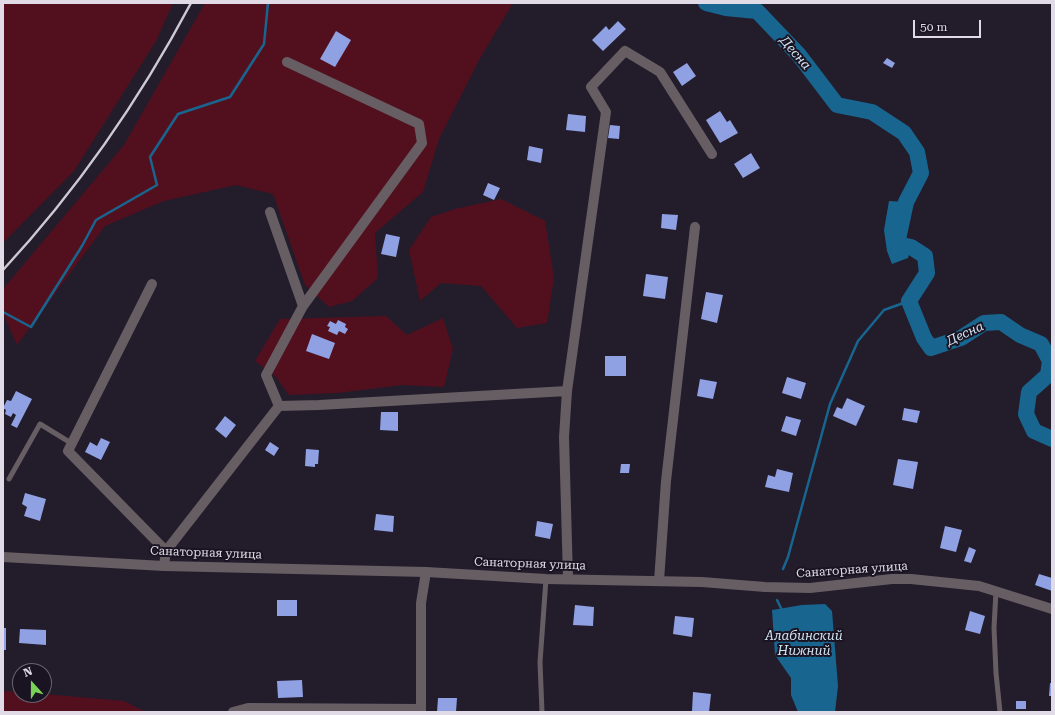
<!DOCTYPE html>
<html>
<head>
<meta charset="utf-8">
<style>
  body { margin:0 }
  #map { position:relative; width:1055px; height:715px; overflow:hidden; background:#231c2b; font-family:"Roboto Serif",serif }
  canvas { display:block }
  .frame { position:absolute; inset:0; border:4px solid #e0dbe6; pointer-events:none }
  .north { position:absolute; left:12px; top:663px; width:40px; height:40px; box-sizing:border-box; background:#1a1322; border:1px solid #696370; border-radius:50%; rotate:339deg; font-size:11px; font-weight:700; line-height:16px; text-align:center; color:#e0dbe6 }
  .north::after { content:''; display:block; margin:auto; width:14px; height:18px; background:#79d157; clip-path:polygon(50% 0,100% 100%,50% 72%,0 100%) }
  .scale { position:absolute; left:913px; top:20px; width:68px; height:18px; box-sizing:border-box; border:2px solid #e0dbe6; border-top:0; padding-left:5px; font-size:12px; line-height:14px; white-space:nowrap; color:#e0dbe6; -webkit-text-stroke:3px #1a1322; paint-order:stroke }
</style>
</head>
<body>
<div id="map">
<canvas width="1055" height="715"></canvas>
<div class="frame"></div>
<div class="north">N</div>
<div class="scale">50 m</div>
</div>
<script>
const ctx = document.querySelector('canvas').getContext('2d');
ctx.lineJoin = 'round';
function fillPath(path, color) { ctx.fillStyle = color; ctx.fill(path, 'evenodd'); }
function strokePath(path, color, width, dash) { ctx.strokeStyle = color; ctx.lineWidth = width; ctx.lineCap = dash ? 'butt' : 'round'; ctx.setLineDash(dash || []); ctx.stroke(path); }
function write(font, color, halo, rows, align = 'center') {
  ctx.font = font + ' "Roboto Serif",serif'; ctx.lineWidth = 4; ctx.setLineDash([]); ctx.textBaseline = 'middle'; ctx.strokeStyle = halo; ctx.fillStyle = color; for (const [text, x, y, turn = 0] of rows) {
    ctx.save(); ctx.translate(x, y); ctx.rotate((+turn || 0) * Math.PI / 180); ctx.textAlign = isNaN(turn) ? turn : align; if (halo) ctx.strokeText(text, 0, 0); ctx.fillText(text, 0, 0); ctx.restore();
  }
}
fillPath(new Path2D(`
  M3 3H173L156 41 74 171 3 243Z
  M205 3H443V4L513 3 479 60 439 139 423 192 375 233 378 278 352 301 329 307 305 285 273 194 236 185 164 201 105 226 17 345 3 313V289L124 145Z
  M501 199 545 221 554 278 547 323 517 328 481 286 441 283 420 301 409 250 431 217 455 209Z
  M386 316 407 335 443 318 453 349 444 387 402 385 338 393 289 395 276 377 255 361 280 319Z
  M3 691 20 692V695L44 694 124 701 146 712H3Z`), '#52101f');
fillPath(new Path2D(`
  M889 201 906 202 897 244 911 247 908 258 892 264 887 251 884 230Z
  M825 604 832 611 838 686 835 712H798L791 695V678L775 655 772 610 802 605Z`), '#186690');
strokePath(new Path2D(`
  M3 312 31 327 82 246 96 220 157 185 150 157 178 114 230 97 264 44 268 3
  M783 569 788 557 830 404 858 341 884 310 909 301
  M777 600 781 608`), '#186690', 2.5);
strokePath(new Path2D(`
  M706 3 726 8 757 11 799 55 837 105 872 112 904 133 917 152 921 173 906 202 897 244 911 247 925 256 927 273 909 301 924 338 931 348 961 338 984 323 1001 322 1020 335 1041 344 1050 361 1048 375 1029 392 1026 414 1034 431 1052 439`), '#186690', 16);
fillPath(new Path2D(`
  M618 21 626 29 603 51 592 40 606 26 609 30Z
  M336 31 351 40 335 67 320 59Z
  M887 58 895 63 892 68 883 63Z
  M687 63 696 76 682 86 673 72Z
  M720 111 727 122 730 120 738 133 720 143 706 120Z
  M568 114 586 116 585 132 566 130Z
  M610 125 620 126 619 139 608 138Z
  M529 146 543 149 541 163 527 160Z
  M751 153 760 168 743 178 734 164Z
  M488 183 500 188 494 200 483 195Z
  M662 214 678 215 676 230 661 228Z
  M386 234 400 237 396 257 381 254Z
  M646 274 668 277 665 299 643 296Z
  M706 292 723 295 717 323 701 319Z
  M338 320 346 324 345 327 348 329 345 334 339 331 337 335 328 331 330 327 327 326 330 321 336 324Z
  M312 334 335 343 329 359 306 351Z
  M605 356H626V376H605Z
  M787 377 806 383 801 399 782 393Z
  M700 379 717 382 713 399 697 396Z
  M16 391 32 399 17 428 11 425 16 415 13 413 11 417 5 414 6 410 3 408 7 400 11 401Z
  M847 398 865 406 856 426 833 416 837 407 842 409Z
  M904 408 920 411 917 423 902 420Z
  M381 412H398V431L380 430Z
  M225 416 236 425 226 438 215 429Z
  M786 416 801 420 796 436 781 431Z
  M101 438 110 442 101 460 85 452 90 442 97 446Z
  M270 442 279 448 274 456 265 450Z
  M306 449 319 450 318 464H315V467L305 466Z
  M898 459 918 462 913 489 893 485Z
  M621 464H630L629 473H620Z
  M777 469 793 473 789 492 765 487 768 475 775 477Z
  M25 493 46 499 40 521 24 516 27 507 22 504Z
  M376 514 394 516 393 532 374 530Z
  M537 521 553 524 550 539 535 536Z
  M945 526 962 530 956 552 940 548Z
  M969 547 976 550 971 563 964 561Z
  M1039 574 1052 578V591L1035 585Z
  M277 600H297V616H277Z
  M575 605 594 607 593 626 573 625Z
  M970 611 985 616 980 634 965 630Z
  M675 616 694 618 692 637 673 634Z
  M3 628H6V650H3Z
  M20 629 46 630V645L19 643Z
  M302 680 303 697 278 698 277 681Z
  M1050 683H1052V696H1049Z
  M693 692 711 694 709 712 692 711Z
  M438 698H457L456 712H437Z
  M1016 701H1026V709H1016Z`), '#8fa1e3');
strokePath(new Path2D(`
  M9 479 40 424 71 443
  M996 591 994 628 996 673 1000 712
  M542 712 540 662 546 579`), '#675e64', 5);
strokePath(new Path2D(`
  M287 62 419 124 422 143 303 306
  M270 212 303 306 266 375 279 406
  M152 284 68 451 166 551
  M164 566 166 551 279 406 319 405 567 391
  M568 578 564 437 567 391 606 112 591 87 625 51 660 72 712 154
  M659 581 666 481 695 227
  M233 712 248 708 421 709
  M421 712V603L426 572`), '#675e64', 10);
strokePath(new Path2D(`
  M3 557 164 566 426 572 546 579 702 582 765 587 810 588 892 579H911L979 586 1052 609`), '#675e64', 10);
strokePath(new Path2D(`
  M3 270C77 190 140 99 191 3`), '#cdc8d3', 2.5);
write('12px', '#e0dbe6', '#1a1322', [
  ["Санаторная улица",206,553,2],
  ["Санаторная улица",530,564,2],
  ["Санаторная улица",852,570,-4]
]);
write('italic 13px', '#d3e5f2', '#1a1322', [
  ["Десна",795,53,49],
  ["Десна",965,334,-25],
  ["Алабинский",804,636],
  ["Нижний",804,651]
]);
</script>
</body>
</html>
